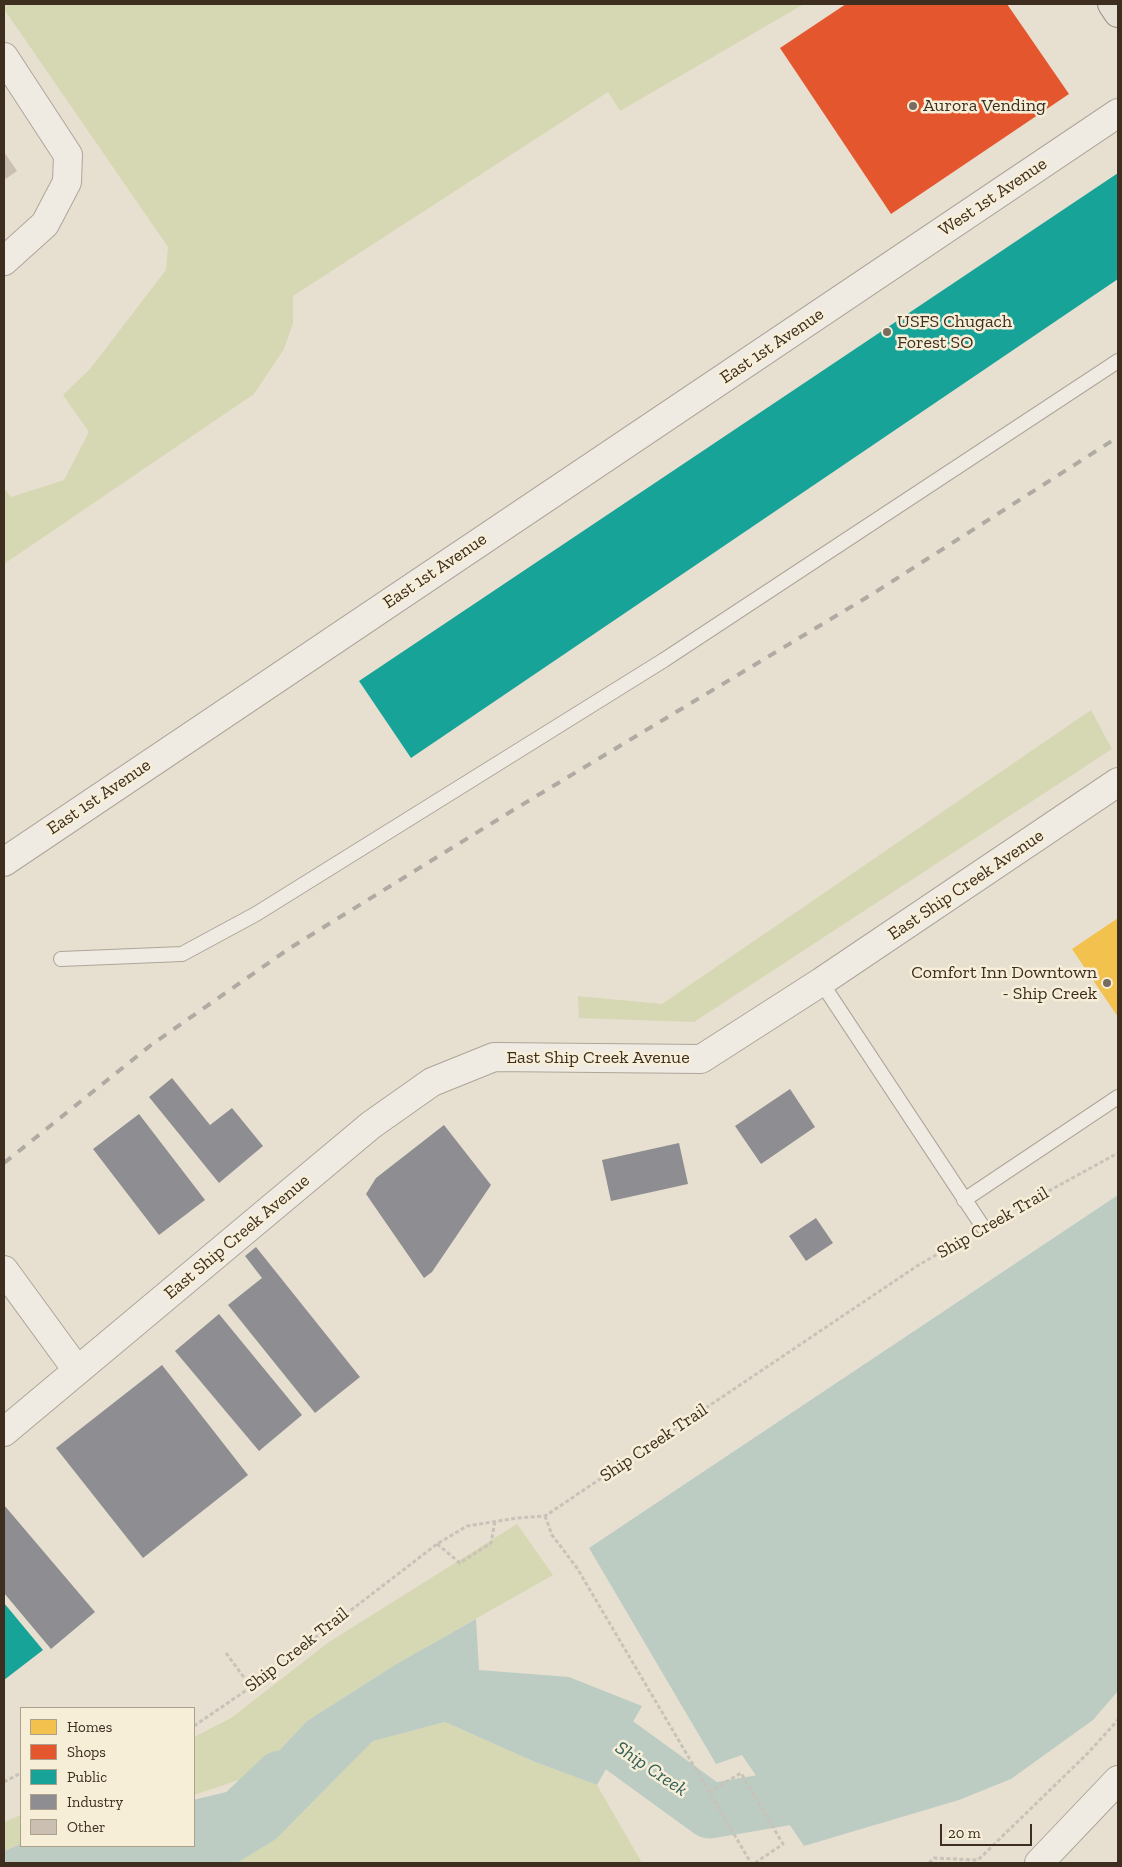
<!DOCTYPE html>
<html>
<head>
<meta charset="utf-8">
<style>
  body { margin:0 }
  #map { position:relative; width:1122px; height:1867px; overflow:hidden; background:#e7e0d1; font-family:"Zilla Slab",serif }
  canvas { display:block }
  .frame { position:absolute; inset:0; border:5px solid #3d2e20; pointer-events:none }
  .legend { position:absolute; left:20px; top:1707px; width:175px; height:140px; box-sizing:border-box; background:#f7eed8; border:1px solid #ada18e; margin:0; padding:6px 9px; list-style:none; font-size:15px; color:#3d2e20 }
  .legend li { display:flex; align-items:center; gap:10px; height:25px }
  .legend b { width:25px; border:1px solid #ada18e }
  .scale { position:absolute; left:940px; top:1824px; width:92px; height:22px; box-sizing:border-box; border:2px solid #3d2e20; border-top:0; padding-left:6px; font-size:15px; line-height:18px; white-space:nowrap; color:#3d2e20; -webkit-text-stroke:4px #f7eed8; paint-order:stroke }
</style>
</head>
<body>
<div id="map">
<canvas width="1122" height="1867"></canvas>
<div class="frame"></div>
<ul class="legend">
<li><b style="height:14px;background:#f2c14e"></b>Homes</li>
<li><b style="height:14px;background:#e4572e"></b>Shops</li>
<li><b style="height:14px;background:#17a398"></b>Public</li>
<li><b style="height:14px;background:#8d8d92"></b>Industry</li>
<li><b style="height:14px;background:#cbbfb2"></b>Other</li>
</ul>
<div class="scale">20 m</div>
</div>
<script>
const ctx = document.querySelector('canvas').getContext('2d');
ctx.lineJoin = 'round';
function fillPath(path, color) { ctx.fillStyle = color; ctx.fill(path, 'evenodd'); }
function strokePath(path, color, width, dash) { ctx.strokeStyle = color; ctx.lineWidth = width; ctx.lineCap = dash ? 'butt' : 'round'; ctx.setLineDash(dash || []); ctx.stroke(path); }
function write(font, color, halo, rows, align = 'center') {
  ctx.font = font + ' "Zilla Slab",serif'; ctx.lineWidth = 5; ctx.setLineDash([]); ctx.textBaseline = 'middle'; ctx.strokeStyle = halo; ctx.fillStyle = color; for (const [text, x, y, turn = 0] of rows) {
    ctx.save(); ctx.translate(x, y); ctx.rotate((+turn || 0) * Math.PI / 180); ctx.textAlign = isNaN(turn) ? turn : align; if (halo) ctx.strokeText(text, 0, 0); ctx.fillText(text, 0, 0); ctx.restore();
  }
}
fillPath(new Path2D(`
  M4 4H804L620 111 608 92 293 296V323L284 349 254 394 4 564V488L11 497 64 480 89 432 63 395 90 369 166 270 168 247 4 9Z
  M1091 710 1112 749 694 1022 579 1018 578 996 662 1004Z
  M517 1524 553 1575 398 1663 307 1721 257 1774 194 1795V1737L231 1718 329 1642Z
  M445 1722 535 1762 597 1785 642 1863H237L276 1839 373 1741Z
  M21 1815V1844L4 1851V1822Z`), '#d6d7b3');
fillPath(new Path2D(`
  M1118 1195V1691L1093 1720 1011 1779 959 1800 804 1846 742 1755 716 1764 589 1548Z
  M476 1619 479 1670 569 1677 642 1706 597 1785 535 1762 445 1722 373 1741 276 1839 237 1863H4V1851L21 1844V1846H194V1835H212L257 1774 307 1721 398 1663Z`), '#bcccc2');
fillPath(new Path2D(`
  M1118 918V1017L1072 949Z`), '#f2c14e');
fillPath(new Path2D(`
  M846 4H1007L1069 94 891 214 780 48Z`), '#e4572e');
fillPath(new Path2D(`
  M1118 173V279L411 758 359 681Z
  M4 1603 43 1650 4 1680Z`), '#17a398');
fillPath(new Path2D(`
  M172 1078 210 1125 232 1108 263 1146 219 1183 149 1097Z
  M790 1089 815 1127 761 1164 735 1126Z
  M139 1114 205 1200 159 1235 93 1149Z
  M444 1125 491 1185 432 1272 424 1278 366 1194 376 1178Z
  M679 1143 688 1184 611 1201 602 1160Z
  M816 1218 833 1243 806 1261 789 1236Z
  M256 1247 360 1377 315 1413 228 1305 262 1278 245 1256Z
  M219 1314 302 1415 259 1451 175 1351Z
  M162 1365 248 1475 143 1558 56 1448Z
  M4 1505 95 1612 51 1649 4 1593Z`), '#8d8d92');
strokePath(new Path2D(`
  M550 1718 619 1745 710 1811 792 1797 847 1783
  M194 1828 240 1817 281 1778`), '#bcccc2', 55);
fillPath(new Path2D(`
  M4 152 17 171 4 180Z`), '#cbbfb2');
const lane = new Path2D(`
  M61 959 182 954 256 914 664 660 1118 361
  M821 982 983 1227
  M964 1200 1118 1097`);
const street = new Path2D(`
  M4 57 68 155 67 182 45 224 4 261
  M4 862 1118 113
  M4 1270 77 1370
  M4 1432 371 1125 432 1082 494 1057 701 1059 821 982 1118 782
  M1039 1863 1118 1780`);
const primary = new Path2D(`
  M1112 4 1118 13`);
strokePath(lane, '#ada599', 16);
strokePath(street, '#ada599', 30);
strokePath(primary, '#928b80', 30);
strokePath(new Path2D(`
  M1003 1216 1118 1153
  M545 1516 552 1535 577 1568 751 1863
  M437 1544 460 1563 491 1543 495 1521
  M226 1653 251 1687
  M194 1726 251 1687 437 1544 467 1526 517 1518 545 1516 917 1266 965 1238
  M4 1782 21 1773
  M709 1792 741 1773 783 1844 755 1863
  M929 1863 934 1858 978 1860 1088 1753 1118 1720`), '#c8c2b9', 3, [4, 2.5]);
strokePath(lane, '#efebe3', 14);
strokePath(street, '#efebe3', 28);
strokePath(primary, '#e6e1d4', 28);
strokePath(new Path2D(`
  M4 1163 151 1045 290 948 510 812 874 593 1118 437`), '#afaaa2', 4, [9, 9]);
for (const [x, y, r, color] of [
  [913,106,5,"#786c5e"],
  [887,332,5,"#786c5e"],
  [1107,983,5,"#786c5e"]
]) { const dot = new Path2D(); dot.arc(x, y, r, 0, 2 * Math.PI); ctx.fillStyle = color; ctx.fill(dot); strokePath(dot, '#f7eed8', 2); }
write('18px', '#3d2e20', '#f7eed8', [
  ["Aurora Vending",923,106],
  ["USFS Chugach",897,322],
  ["Forest SO",897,343],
  ["Comfort Inn Downtown",1097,973,"right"],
  ["- Ship Creek",1097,994,"right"]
], 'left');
write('18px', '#3d2e20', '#f7eed8', [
  ["West 1st Avenue",993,197,-34],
  ["East 1st Avenue",772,346,-34],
  ["East 1st Avenue",435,571,-34],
  ["East 1st Avenue",99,797,-34],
  ["East Ship Creek Avenue",966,885,-34],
  ["East Ship Creek Avenue",598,1058],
  ["Ship Creek Trail",993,1223,-30],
  ["East Ship Creek Avenue",237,1237,-40],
  ["Ship Creek Trail",654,1443,-34],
  ["Ship Creek Trail",297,1650,-38]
]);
write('italic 19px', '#2f5d5a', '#f7eed8', [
  ["Ship Creek",651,1769,34]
]);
</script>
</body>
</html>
